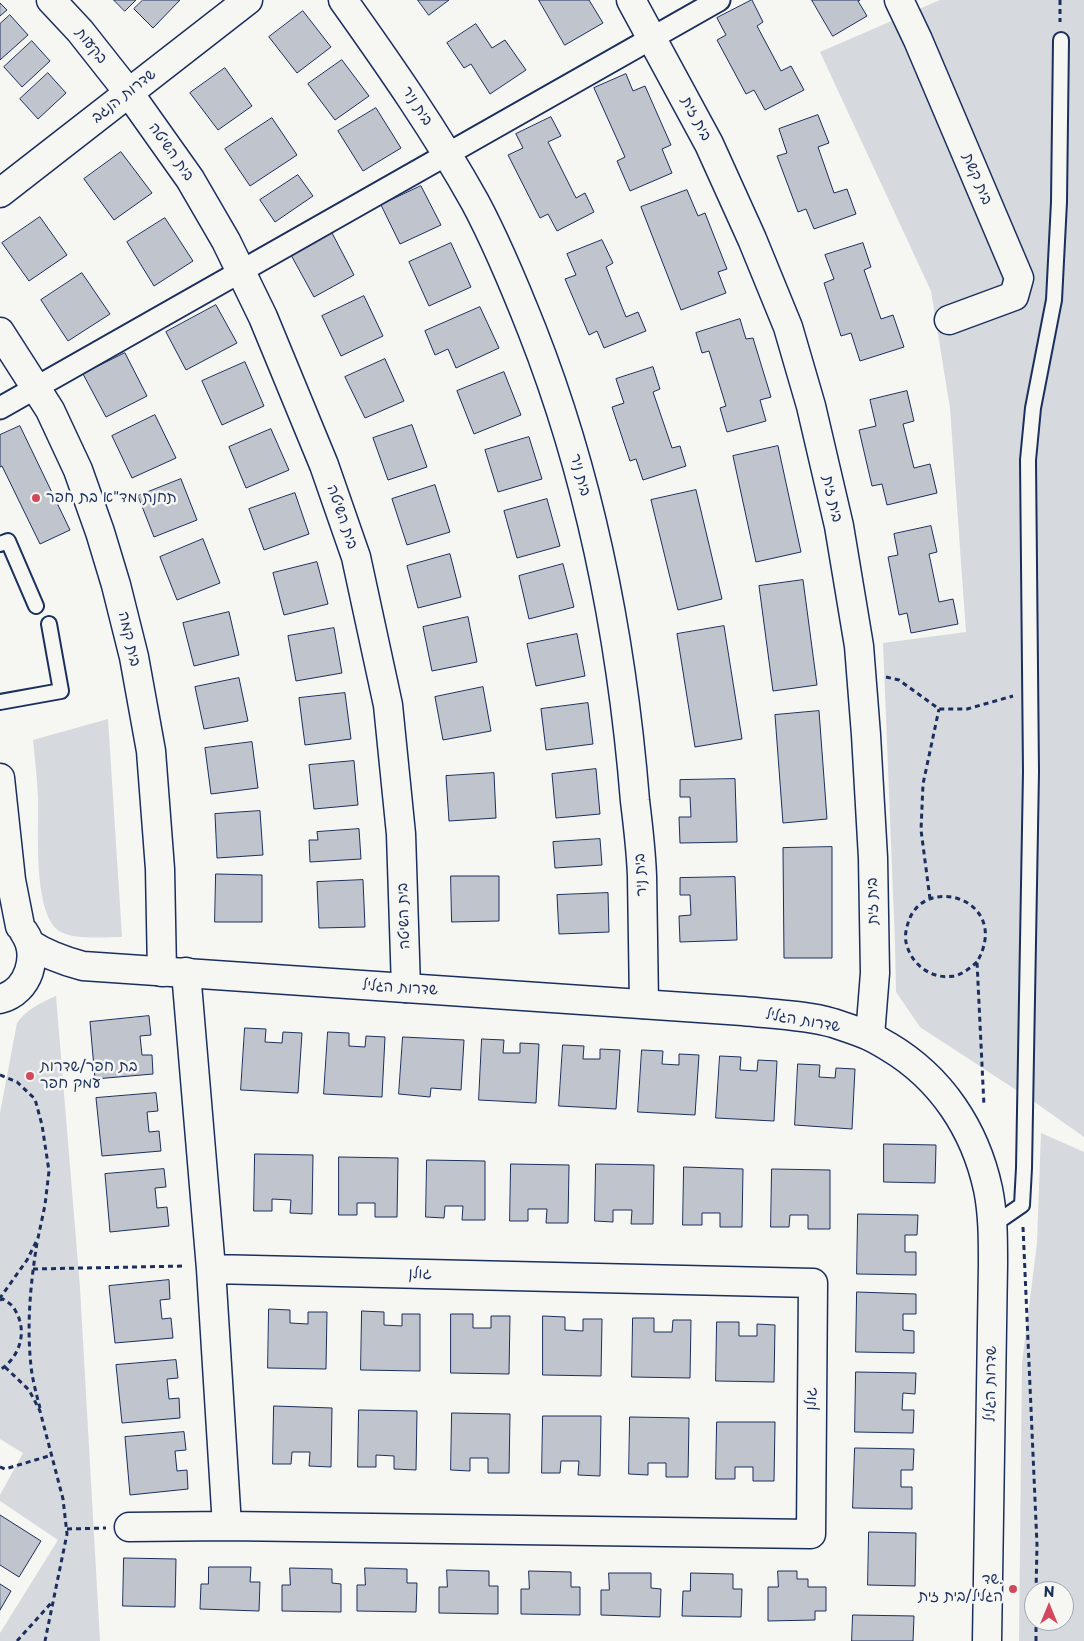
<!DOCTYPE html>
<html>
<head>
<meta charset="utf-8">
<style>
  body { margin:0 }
  #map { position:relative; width:1084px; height:1641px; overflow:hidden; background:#f6f6f2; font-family:"Playpen Sans",sans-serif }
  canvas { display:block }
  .north { position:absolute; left:1024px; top:1581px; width:50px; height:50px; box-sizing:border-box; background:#f6f6f2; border:1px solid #9ea6b7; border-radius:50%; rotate:0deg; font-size:14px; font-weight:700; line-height:20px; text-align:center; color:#1b2f5e }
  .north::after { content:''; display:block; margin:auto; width:18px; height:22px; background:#d1495b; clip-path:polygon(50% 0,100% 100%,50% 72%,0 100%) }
</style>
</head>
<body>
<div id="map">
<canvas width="1084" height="1641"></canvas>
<div class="north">N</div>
</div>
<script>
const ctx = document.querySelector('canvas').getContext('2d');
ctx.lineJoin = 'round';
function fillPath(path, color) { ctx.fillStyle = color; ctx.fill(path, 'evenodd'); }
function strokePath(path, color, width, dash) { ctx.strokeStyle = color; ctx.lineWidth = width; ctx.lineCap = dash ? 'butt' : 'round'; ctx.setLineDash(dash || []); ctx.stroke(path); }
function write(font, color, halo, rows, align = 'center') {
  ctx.font = font + ' "Playpen Sans","Playpen Sans Hebrew",sans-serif'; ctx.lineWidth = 5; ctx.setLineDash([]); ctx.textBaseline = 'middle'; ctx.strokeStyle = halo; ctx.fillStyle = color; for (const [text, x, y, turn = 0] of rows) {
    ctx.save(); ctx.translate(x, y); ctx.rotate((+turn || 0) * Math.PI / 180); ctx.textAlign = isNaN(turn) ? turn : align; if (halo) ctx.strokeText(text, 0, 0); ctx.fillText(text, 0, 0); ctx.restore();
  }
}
fillPath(new Path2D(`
  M940 0H1084V1137L1033 1101 920 1027 896 992 895 943 883 643 966 632 950 408 931 291 820 52Z
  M108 719 122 937C105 937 75 940 61 932 32 917 39 827 38 797 37 778 35 759 33 740Z
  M56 996 80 1288 100 1641H0V1633L58 1540 0 1501V1495L23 1453 0 1439V1113L17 1023C27 1009 40 1003 56 996Z
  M1041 1133 1084 1152V1641H1019L1022 1363 1037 1243ZM1034 1591H1064V1621H1034Z`), '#d6d9dd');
const building = new Path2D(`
  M114 0H136L125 11Z
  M143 0H180L153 28 134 9Z
  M418 0H449L429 15Z
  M539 0H589L603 23 565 45Z
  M752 0 763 22 757 26 781 71 791 66 804 90 765 110 754 90 746 94 717 40 726 35 717 18Z
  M812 0H860L858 1 867 16 833 36Z
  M0 3 7 10 0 16Z
  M303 11 331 47 297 73 269 37Z
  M10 15 28 35 0 60V24Z
  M476 24 492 48 505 40 526 70 490 94 471 64 464 68 447 43Z
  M32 41 50 61 22 87 4 67Z
  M342 60 369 96 335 120 308 84Z
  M225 68 252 106 218 130 190 93Z
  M48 73 66 93 38 119 20 99Z
  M626 74 633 91 645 86 671 145 662 149 672 173 630 191 617 161 625 157 594 88Z
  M376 108 401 148 363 171 338 131Z
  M818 115 829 143 818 147 834 193 847 189 856 214 814 229 806 209 798 212 777 156 787 153 779 129Z
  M551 117 561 136 548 142 576 198 585 193 594 212 557 231 548 214 540 218 508 155 523 148 516 134Z
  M272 118 297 155 250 186 225 149Z
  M121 152 152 193 114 220 84 179Z
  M298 175 313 196 275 222 260 200Z
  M421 186 441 225 400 244 381 205Z
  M687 190 698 216 705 213 727 269 718 272 726 293 681 310 641 207Z
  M40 217 67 255 29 281 2 243Z
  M165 218 193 261 154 286 127 242Z
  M332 233 354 275 314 297 291 255Z
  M602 240 613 263 606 267 626 317 638 312 646 331 604 348 597 331 589 335 565 279 576 275 567 254Z
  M451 243 471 287 429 306 409 262Z
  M863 243 871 267 864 270 881 319 893 315 904 347 860 361 851 333 841 336 824 283 834 279 825 255Z
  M82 273 110 314 68 341 41 300Z
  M364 296 383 336 341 356 322 316Z
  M216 305 237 343 186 370 166 332Z
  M480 307 499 348 456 368 448 349 435 355 425 331Z
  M740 319 746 339 753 338 771 397 760 400 766 421 727 432 720 408 726 406 709 351 702 353 696 333Z
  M125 353 147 396 106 417 83 374Z
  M385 359 404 401 365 418 345 377Z
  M245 362 264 406 222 425 202 381Z
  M653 367 660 389 653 392 672 448 680 446 686 466 643 480 636 459 630 461 612 407 624 403 616 379Z
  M504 372 521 415 474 434 457 391Z
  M907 391 914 421 903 424 914 468 930 464 937 493 887 505 882 484 872 486 859 430 876 426 870 400Z
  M155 415 176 458 132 478 112 436Z
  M412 425 427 467 388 480 373 438Z
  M20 426 70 530 40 544 2 466 0 467V435Z
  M271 429 289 470 246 488 229 447Z
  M529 437 542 479 498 492 485 450Z
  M778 446 801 552 756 562 733 456Z
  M181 479 197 520 154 537 138 496Z
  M435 485 450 532 407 545 392 499Z
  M696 490 722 599 678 610 651 500Z
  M295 493 309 534 264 550 249 509Z
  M547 499 560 546 517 558 504 511Z
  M931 526 937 552 929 554 939 602 953 599 958 624 911 633 907 613 899 615 888 557 898 555 894 534Z
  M203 539 220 583 177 600 160 557Z
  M450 554 461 597 418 608 407 566Z
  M317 562 328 604 284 615 273 573Z
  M563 564 574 607 529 619 519 576Z
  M803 580 817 685 773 691 759 586Z
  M229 612 239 655 194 666 183 623Z
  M468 617 477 662 432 671 423 627Z
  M724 626 742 739 695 747 677 634Z
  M334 628 342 673 296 681 288 636Z
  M577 634 585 676 536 686 527 644Z
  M239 678 248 721 204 729 195 687Z
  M483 687 491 731 443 740 435 697Z
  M345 693 351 739 305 745 299 698Z
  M588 703 593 744 546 750 541 709Z
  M819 711 827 819 783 823 775 715Z
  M252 742 258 788 211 794 205 748Z
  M354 761 358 805 314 809 309 765Z
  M596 769 600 814 556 818 552 774Z
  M494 773 496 818 449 821 446 776Z
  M735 779 737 842 680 843 679 817H691L690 797H680V780Z
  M260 811 263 855 217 858 215 814Z
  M359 829 361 859 310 862 309 840H318L317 832Z
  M600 839 602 865 555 868 553 842Z
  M832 847V958H784L783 848Z
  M216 874 262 875V922H215Z
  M451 876H499V921L452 922Z
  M735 877 737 940 680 942 679 916 691 915 690 895H680V878Z
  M363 880 365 927 319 928 317 882Z
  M608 893 609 932 559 934 557 895Z
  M149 1016 151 1035 140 1036 142 1055H152L153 1074 95 1079 90 1022Z
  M245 1028 266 1029 265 1042 282 1043 283 1032 302 1033 298 1093 241 1090Z
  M328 1032 349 1033V1046L365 1047 366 1036 385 1037 382 1097 324 1094Z
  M403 1037 464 1040 461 1090 431 1088 430 1097 399 1094Z
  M482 1039 504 1040 503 1053H520V1043L539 1044 536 1103 479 1100Z
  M563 1045 584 1046 583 1059H600V1049L620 1050 616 1109 559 1106Z
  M642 1050 663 1051 662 1064 679 1065V1054L699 1055 695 1115 638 1112Z
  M720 1056 741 1057 740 1070 757 1071 758 1060 777 1061 774 1121 716 1118Z
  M798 1064 820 1065 819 1077 835 1078 836 1068 855 1069 852 1129 795 1125Z
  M156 1093 158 1111 147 1112 149 1132 159 1131 161 1151 102 1156 96 1098Z
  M884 1144 936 1145 935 1183 884 1182Z
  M255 1154 313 1155 312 1214 290 1213 291 1200 272 1199V1211H254Z
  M339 1157 398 1158 397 1217H375V1203H357V1215H339Z
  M427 1160 485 1161V1220H462L463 1206H445L444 1218 426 1217Z
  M511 1164 569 1165 568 1223H546L547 1209H528V1221H510Z
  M596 1164 654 1165 653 1224H631L632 1210H613V1222L595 1221Z
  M684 1167 743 1169 742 1227H720V1213H702V1225H683Z
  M164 1169 166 1187 155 1188 157 1208 167 1207 169 1226 110 1232 105 1174Z
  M772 1169 830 1170V1229H808V1215H790L789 1227H771Z
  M858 1214 918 1215 917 1235H905V1252H916V1275L857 1274Z
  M169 1280 170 1299 160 1300 162 1319 171 1318 173 1338 115 1343 109 1286Z
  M857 1292 916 1294V1314H903V1330L914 1331V1353L856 1352Z
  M269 1309 290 1310V1323L308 1324V1312H327L326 1369 268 1368Z
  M362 1311 384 1312V1325L402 1326V1314H420V1371L361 1370Z
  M451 1314H473V1328H491V1316H510L509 1374 451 1373Z
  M543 1316 565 1317V1330L583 1331V1319H602L601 1376 543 1375Z
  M633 1318H654V1332H672L673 1320H691L690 1378 632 1377Z
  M717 1322H739V1336H757V1324L775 1325 774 1382 716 1381Z
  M176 1360 178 1378 167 1379 169 1399 179 1398 180 1418 122 1423 116 1365Z
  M856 1372 916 1373 915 1394 903 1393 902 1410H914L913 1433 855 1432Z
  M274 1406 332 1408 331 1467 309 1466 310 1452H292L291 1464H273Z
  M359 1410 417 1411 416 1470 394 1469V1456L376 1455V1467H358Z
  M452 1413 510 1414 509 1473H488V1458H470V1471L451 1470Z
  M543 1416H601L600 1476 578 1475 579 1461H561L560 1473H542Z
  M630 1417 689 1418 688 1477H666V1463H648V1475L629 1474Z
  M717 1422H775L774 1481H753V1467H735V1479H716Z
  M184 1432 186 1450 175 1451 177 1471 187 1470 188 1489 130 1495 125 1437Z
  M855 1448 914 1449 913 1470H901V1487H912V1509L853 1508Z
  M0 1515 41 1541 19 1577 0 1565Z
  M869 1532 916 1533 915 1586 868 1585Z
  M124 1558 176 1559 175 1607 123 1606Z
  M209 1567H251L250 1582H260L259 1611 200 1609 201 1584H208Z
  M290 1568 332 1569V1583L341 1584V1612L282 1611V1585H290Z
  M365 1568 407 1569V1583H417L416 1612 357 1611V1585H365Z
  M447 1570 489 1571V1586H498V1614L439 1613V1587H447Z
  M529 1571 571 1572V1587H580V1615L521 1614V1589H529Z
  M778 1571H797V1579H808V1587H826V1611H815V1620L768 1621V1587H778Z
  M609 1573H651V1588L661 1589 660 1617 601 1615V1590H609Z
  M691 1573 733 1574V1589H742L741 1617 682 1616 683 1591H690Z
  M0 1584 11 1591 0 1610Z
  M853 1615 914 1616 913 1641H852Z`);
fillPath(building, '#c0c4cd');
strokePath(building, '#1b2f5e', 1);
const service = new Path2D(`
  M0 544 8 541 36 606
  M0 702 61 691 49 624
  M993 1225 1022 1205 1024 1168 1031 772 1028 460 1033 408 1054 300 1059 202 1061 40`);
const pedestrian = new Path2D(`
  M0 408 719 0`);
const minor = new Path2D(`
  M51 0 80 31 129 93 190 179 226 241 263 317 324 465 356 557 388 705 401 834 406 988
  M343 0C390 66 436 132 475 202 497 243 515 287 532 330 591 480 622 640 635 801 638 825 641 851 642 876 643 918 643 962 644 1004
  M631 0 709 144 752 239 788 327 811 406 839 526 859 646 866 735 873 858 875 973 870 1036
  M899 0 918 40 1019 278 1014 296 949 320
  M0 193 248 0
  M0 332 50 410 78 470 100 532 116 585 134 657 151 751 160 869 162 972
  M186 972 211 1269 227 1526 811 1534 813 1283 211 1269
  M129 1527 227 1526`);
const tertiary = new Path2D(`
  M0 778 11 880 20 926
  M30 944C47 955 64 961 83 966L743 1011C772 1014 806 1015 833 1023 845 1027 858 1031 869 1036 876 1039 882 1043 889 1047 941 1078 975 1129 988 1189 993 1213 993 1239 993 1264L987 1641
  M0 999C29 992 40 955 24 932`);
strokePath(service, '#1b2f5e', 18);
strokePath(pedestrian, '#1b2f5e', 25);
strokePath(minor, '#1b2f5e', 31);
strokePath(tertiary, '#1b2f5e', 31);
strokePath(new Path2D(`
  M1060 0V22
  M886 677 899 680 939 709H967L1013 696
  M930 899 921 830 923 784 939 709
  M977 962C970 968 963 974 954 976 933 980 913 966 907 946 904 937 906 929 909 920 927 873 1012 901 977 962L984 1106
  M0 1075 17 1082 35 1099 42 1125 49 1171 45 1205 38 1238 27 1260 0 1298
  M1023 1227 1037 1545 1036 1591
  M37 1243C30 1286 26 1331 32 1374 34 1385 37 1397 40 1408
  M33 1269 185 1266
  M0 1300 3 1299C7 1302 13 1305 15 1310 28 1331 20 1357 0 1370
  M5 1367 29 1390 40 1411 63 1499 67 1534 45 1641
  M0 1467 5 1469 52 1455
  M67 1529 106 1528
  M17 1641 53 1601
  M1036 1641V1621`), '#1b2f5e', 3, [5, 4]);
strokePath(service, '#f6f6f2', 14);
strokePath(pedestrian, '#f6f6f2', 21);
strokePath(minor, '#f6f6f2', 28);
strokePath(tertiary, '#f6f6f2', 28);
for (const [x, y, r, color] of [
  [36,498,5,"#d1495b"],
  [30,1076,5,"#d1495b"],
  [1013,1589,5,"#d1495b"]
]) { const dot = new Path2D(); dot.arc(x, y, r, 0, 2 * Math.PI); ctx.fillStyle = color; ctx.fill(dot); strokePath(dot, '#f6f6f2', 2); }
write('15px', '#1b2f5e', '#f6f6f2', [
  ["בקעות",91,46,51],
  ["שדרות הנגב",124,96,-38],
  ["בית ניר",417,106,57],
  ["בית זית",696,119,62],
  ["בית השיטה",171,152,55],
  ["בית קשת",977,179,67],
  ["בית ניר",580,475,75],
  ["בית זית",832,499,77],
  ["בית השיטה",342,517,71],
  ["בית קמה",129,639,77],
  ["בית ניר",641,875,-93],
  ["בית זית",873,901,-91],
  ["בית השיטה",404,916,-92],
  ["שדרות הגליל",400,988,4],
  ["שדרות הגליל",803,1021,10],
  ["גולן",420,1274,1],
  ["שדרות הגליל",991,1384,-89],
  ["גולן",812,1399,-90]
]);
write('15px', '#1b2f5e', '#f6f6f2', [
  ["תחנת מד\"א בת חפר",46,498],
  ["בת חפר/שדרות",40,1067],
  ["עמק חפר",40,1084],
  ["שד.",1003,1580,"right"],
  ["הגליל/בית זית",1003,1597,"right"]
], 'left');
</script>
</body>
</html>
